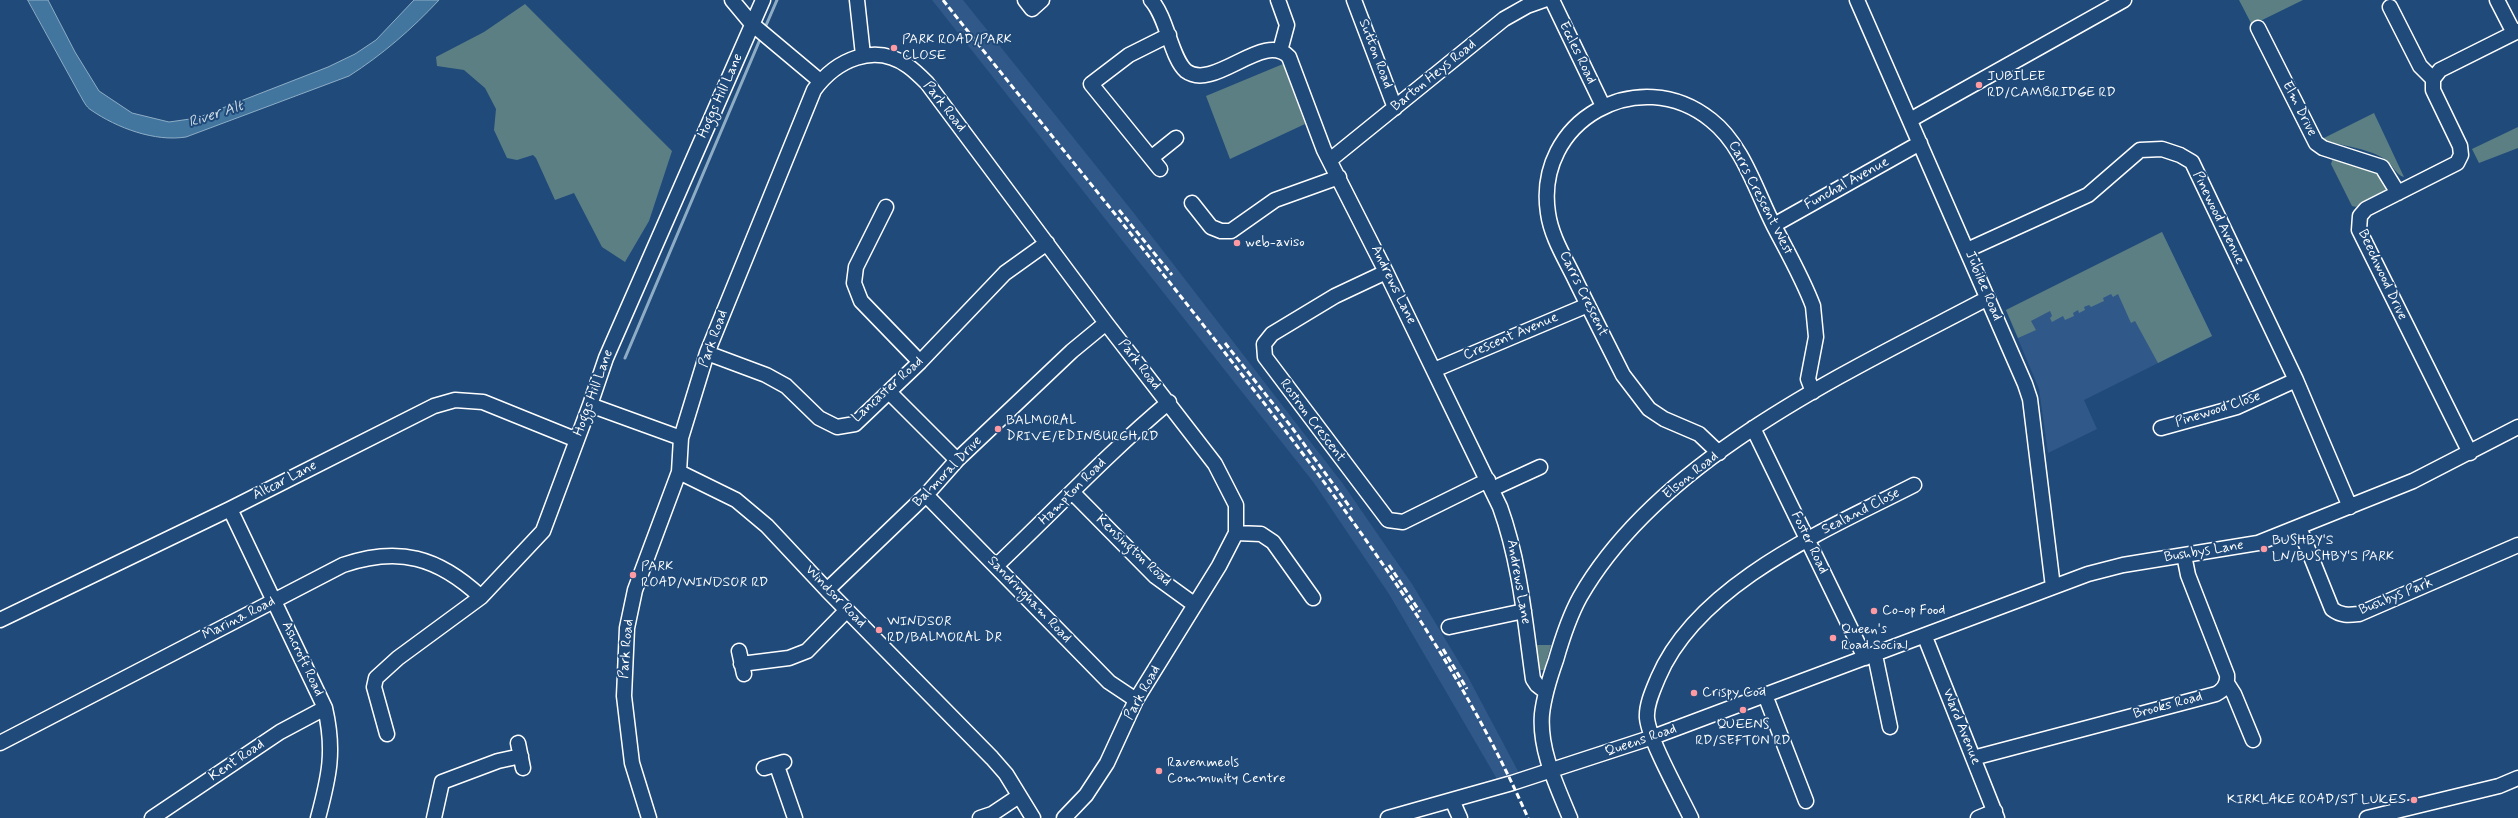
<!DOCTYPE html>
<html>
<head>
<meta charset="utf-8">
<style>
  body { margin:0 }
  canvas { display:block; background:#1f4a7a }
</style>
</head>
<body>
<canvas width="2518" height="818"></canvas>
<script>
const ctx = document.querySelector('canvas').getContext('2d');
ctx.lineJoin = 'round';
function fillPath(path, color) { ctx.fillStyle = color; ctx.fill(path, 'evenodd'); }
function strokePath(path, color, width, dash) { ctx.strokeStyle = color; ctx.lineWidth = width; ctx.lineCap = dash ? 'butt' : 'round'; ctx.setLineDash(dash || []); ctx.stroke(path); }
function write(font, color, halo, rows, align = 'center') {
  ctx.font = font + ' Mynerve,sans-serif'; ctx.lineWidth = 4; ctx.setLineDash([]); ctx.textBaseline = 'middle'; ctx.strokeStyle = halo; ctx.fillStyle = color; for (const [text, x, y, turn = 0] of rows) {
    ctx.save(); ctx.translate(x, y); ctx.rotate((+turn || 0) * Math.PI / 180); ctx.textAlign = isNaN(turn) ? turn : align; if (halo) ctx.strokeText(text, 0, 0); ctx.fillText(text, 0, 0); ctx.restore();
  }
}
fillPath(new Path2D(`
  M932 0H963L1133 212 1343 484 1412 584 1468 677 1519 773 1497 779 1389 594 1314 483Z
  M2162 232 2212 336 2084 400 2097 429 2048 453 2039 389 2006 310Z`), '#305888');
fillPath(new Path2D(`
  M2239 0H2303L2252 25Z
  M525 4 672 151 649 221 625 262 602 247 574 193 555 200 536 158 533 155 517 160 507 158 494 130 496 109 485 88 464 70 437 66 436 57 484 32Z
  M1283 64 1305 124 1230 159 1206 96Z
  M2374 113 2404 177C2396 175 2393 165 2386 160 2371 149 2344 146 2326 141L2324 138Z
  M2518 127V148L2479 163 2472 149Z
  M2333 158 2380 172 2387 187C2384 196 2361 210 2352 206L2331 164Z
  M2162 232 2212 336 2158 363 2135 321 2131 323 2118 294 2113 297 2111 294 2103 298 2104 301 2091 307 2089 305 2084 307 2085 310 2079 313 2078 310 2073 313 2074 316 2065 320 2063 316 2052 322 2050 318 2052 316 2050 311 2031 321 2036 330 2018 338 2006 310Z
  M1535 645H1551L1544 670H1539Z`), '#5c7f84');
const water = new Path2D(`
  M28 0H48L75 52 99 91 132 113 169 122 197 118 328 67 355 54 376 40 414 0H439C412 29 382 55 349 76L186 137C155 142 117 128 91 110 86 107 83 100 80 95Z`);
fillPath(water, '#42769f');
strokePath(water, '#8eadc5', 1);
strokePath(new Path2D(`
  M764 30 777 0
  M625 358 761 37`), '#8eadc5', 3);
const minor = new Path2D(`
  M732 0 752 24 820 81
  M857 0 863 55
  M1025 0 1032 9 1042 0
  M1151 0C1167 17 1171 58 1186 71 1214 92 1264 30 1289 57L1324 150 1386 272 1500 507C1520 562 1525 622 1533 679L1537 685 1546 692
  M1278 0 1287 25 1280 51
  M1354 0 1395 108
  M1552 0 1603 106
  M1857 0 2025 384 2030 399 2053 587
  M2497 0 2514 33
  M2390 7 2420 66 2433 79
  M2258 28 2316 143 2323 148 2382 167 2398 193
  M1910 120 2124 0
  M1151 158 1176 138
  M1330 160 1504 19 1527 6 1544 0
  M1160 169 1091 84 1129 55 1169 35
  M1192 203 1211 227 1221 231H1231L1275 200 1339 177
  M886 207 856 267 854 283 861 301 920 362
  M1774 225 1920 143
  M1967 250 2088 195 2140 150 2162 149 2180 155 2192 162 2296 380 2350 507
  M1386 272 1335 296 1272 334 1264 344 1265 357 1388 520 1403 522 1488 480
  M707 353 766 375 786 386 819 418 837 427 855 424 920 362 1005 273 1047 243
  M1434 370 1588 305
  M889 392 957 460
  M590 405 681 438
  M1753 428 1865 658
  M2161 428 2237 407 2296 380
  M1719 453 1699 434 1664 419 1649 409 1623 375C1606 341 1589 308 1573 275 1563 255 1551 235 1548 213 1534 121 1639 62 1711 120 1743 145 1756 191 1774 226 1788 253 1803 279 1813 306L1816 337 1808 379 1813 392
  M2470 453 2359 230 2360 216 2366 209 2457 163 2461 155 2460 146 2433 90V79L2440 70 2518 31
  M679 472 736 500 767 526 827 590 992 758 1006 774 1033 818
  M1492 489 1540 467
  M1073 493 1155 576 1195 605
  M926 495 1109 682 1136 700
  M230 509 325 708C335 751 329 777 318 818
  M2299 527 2332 609C2341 616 2349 615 2359 614L2518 545
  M1236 533 1261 534 1273 542 1313 598
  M996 566C1053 512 1108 453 1169 402
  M827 590 926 495 957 460 1072 351 1106 323
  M0 620 230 509 434 406 455 400 483 402 577 440
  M1449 627 1524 611
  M1925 637 1997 818
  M739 651 744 674
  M1875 655 1890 727
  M741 664 789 658 807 651 847 610
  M2227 683 2234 694 2253 740
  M1765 695 1806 801
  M387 734 374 687 376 678 398 658 481 597 543 531 590 405 606 358 763 0
  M0 743 343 565C399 546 438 557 481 597
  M518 743 523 768
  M1973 758 2216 694C2224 690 2228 684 2227 675L2188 575 2184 555
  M777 766 795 818
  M764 768 784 762
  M1452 800 1460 818
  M152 818 280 732 325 708
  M434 818 442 782 498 761 521 756
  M649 818 632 763 624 696 627 628 635 590 679 472 681 438 707 353 814 90C836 60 874 42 908 66 915 71 921 77 927 83L1106 323 1215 464 1236 505V533L1219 566 1136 700 1107 763 1086 795 1064 818
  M980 818 992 814 1019 796
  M1388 818 1512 783 1653 737 2088 574 2123 565 2258 543 2413 481 2518 427
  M1570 818C1557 786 1539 750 1542 714 1544 696 1550 677 1556 660 1562 639 1569 617 1580 597 1660 457 1850 371 1988 298
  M1691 818C1680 795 1649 740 1647 718 1646 705 1653 690 1658 678 1698 583 1828 529 1914 485
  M1978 818 1995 811
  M2367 818 2499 786 2518 778`);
strokePath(minor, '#fff', 17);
strokePath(minor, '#1f4a7a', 14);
strokePath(new Path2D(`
  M943 0C1043 126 1145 249 1243 376 1350 513 1458 659 1528 818
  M1119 210 1172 275
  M1225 343 1293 429 1352 510
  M1389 565 1420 612
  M1443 649 1467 689`), '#fff', 3, [6, 3]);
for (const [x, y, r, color] of [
  [894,48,4,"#ff9aa2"],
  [1979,85,4,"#ff9aa2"],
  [1237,243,4,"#ff9aa2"],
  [998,429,4,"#ff9aa2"],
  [2264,549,4,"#ff9aa2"],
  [633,575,4,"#ff9aa2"],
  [1874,611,4,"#ff9aa2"],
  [879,630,4,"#ff9aa2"],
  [1833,638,4,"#ff9aa2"],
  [1694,693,4,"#ff9aa2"],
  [1743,710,4,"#ff9aa2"],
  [1159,771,4,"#ff9aa2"],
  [2414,800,4,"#ff9aa2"]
]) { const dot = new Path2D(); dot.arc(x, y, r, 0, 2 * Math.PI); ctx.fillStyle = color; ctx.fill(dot); strokePath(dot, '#1f4a7a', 1.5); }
write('14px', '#fff', '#1f4a7a', [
  ["PARK ROAD/PARK",902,40],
  ["CLOSE",902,56],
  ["JUBILEE",1987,77],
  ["RD/CAMBRIDGE RD",1987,93],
  ["web-aviso",1245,243],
  ["BALMORAL",1006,421],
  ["DRIVE/EDINBURGH RD",1006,437],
  ["BUSHBY'S",2272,541],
  ["LN/BUSHBY'S PARK",2272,557],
  ["PARK",641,567],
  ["ROAD/WINDSOR RD",641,583],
  ["Co-op Food",1882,611],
  ["WINDSOR",887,622],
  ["RD/BALMORAL DR",887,638],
  ["Queen's",1841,630],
  ["Road Social",1841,646],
  ["Crispy Cod",1702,693],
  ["QUEENS",1743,725,"center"],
  ["RD/SEFTON RD",1743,741,"center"],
  ["Ravenmeols",1167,763],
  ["Community Centre",1167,779],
  ["KIRKLAKE ROAD/ST LUKES",2406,800,"right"]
], 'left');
write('14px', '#fff', '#1f4a7a', [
  ["Eccles Road",1577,53,64],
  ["Sutton Road",1375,54,69],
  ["Barton Heys Road",1434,76,-39],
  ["Hoggs Hill Lane",721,96,-66],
  ["Park Road",944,107,52],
  ["Elm Drive",2299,109,63],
  ["Funchal Avenue",1847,184,-29],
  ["Carrs Crescent West",1760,198,63],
  ["Pinewood Avenue",2218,218,64],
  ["Beechwood Drive",2382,275,65],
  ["Andrews Lane",1393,285,64],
  ["Jubilee Road",1983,286,67],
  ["Carrs Crescent",1583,294,64],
  ["Crescent Avenue",1511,337,-23],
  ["Park Road",714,339,-70],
  ["Park Road",1139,365,52],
  ["Lancaster Road",888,390,-42],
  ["Hoggs Hill Lane",594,393,-70],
  ["Pinewood Close",2218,410,-18],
  ["Rostron Crescent",1312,421,53],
  ["Balmoral Drive",948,472,-46],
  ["Elson Road",1691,476,-39],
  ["Altcar Lane",285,481,-27],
  ["Hampton Road",1073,492,-45],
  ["Sealand Close",1861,512,-27],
  ["Foster Road",1809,543,64],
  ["Kensington Road",1133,551,43],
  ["Bushbys Lane",2204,552,-9],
  ["Andrews Lane",1518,582,80],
  ["Windsor Road",835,597,46],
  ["Bushbys Park",2396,597,-22],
  ["Sandringham Road",1029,600,46],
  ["Marina Road",239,619,-27],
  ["Park Road",627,649,-85],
  ["Ashcroft Road",302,659,65],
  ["Park Road",1143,693,-61],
  ["Brooks Road",2168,706,-15],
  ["Ward Avenue",1961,727,68],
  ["Queens Road",1641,741,-19],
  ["Kent Road",237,761,-34]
]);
write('italic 15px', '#d0dde7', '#1f4a7a', [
  ["River Alt",216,115,-18]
]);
</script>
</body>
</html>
